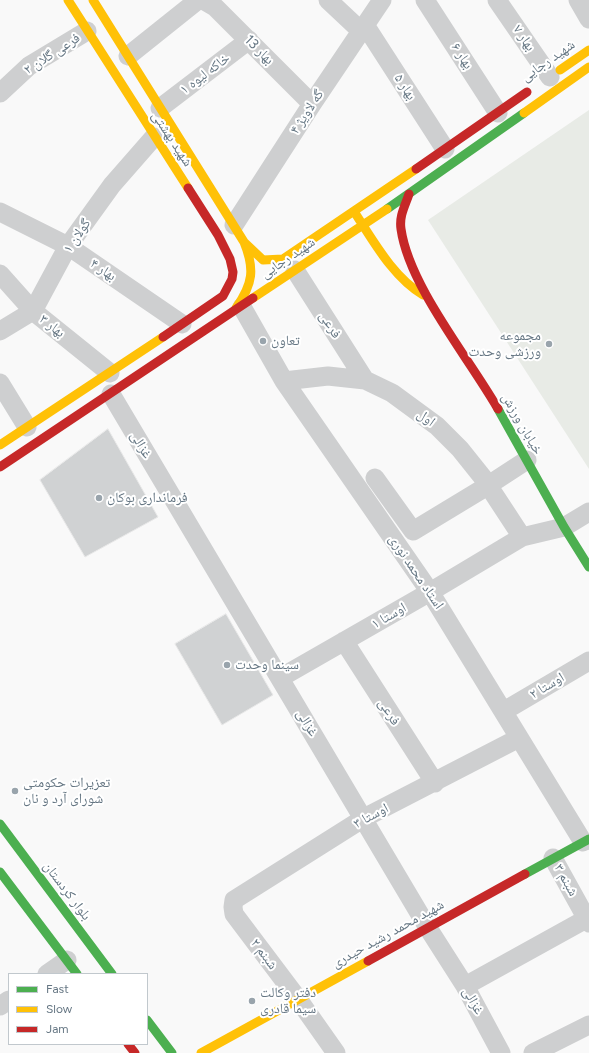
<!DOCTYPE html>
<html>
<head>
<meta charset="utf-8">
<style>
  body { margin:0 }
  #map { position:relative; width:589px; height:1053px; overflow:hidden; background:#f9f9f9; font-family:Figtree,sans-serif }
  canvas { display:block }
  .legend { position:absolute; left:8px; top:973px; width:140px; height:72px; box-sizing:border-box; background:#fff; border:1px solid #c1c8cd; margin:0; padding:5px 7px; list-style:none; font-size:12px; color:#657683 }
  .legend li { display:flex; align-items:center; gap:8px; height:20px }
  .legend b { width:20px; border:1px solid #c1c8cd }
</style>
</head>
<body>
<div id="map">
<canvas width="589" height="1053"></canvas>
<ul class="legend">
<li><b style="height:5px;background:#4caf50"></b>Fast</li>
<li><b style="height:5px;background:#ffc107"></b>Slow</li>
<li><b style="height:5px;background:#c62828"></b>Jam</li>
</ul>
</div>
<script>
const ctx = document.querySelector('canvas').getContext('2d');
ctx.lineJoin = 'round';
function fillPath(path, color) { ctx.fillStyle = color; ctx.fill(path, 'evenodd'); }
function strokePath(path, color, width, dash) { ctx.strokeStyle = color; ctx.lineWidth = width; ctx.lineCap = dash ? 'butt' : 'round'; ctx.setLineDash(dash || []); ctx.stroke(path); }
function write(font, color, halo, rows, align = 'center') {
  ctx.font = font + ' Figtree,"Noto Naskh Arabic",sans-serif'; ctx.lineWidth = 4; ctx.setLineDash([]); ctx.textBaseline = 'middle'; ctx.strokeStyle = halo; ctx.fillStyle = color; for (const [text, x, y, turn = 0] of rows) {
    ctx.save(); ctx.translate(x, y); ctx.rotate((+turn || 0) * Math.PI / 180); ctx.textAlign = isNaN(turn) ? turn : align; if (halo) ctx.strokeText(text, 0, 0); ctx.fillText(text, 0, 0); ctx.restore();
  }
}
fillPath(new Path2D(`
  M589 110V469L428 220Z`), '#e8ebe6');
const building = new Path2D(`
  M108 429 158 517 85 557 40 480Z
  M226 614 273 695 222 725 175 644Z`);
fillPath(building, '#d0d2d3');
strokePath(building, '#e8e8e8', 1);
strokePath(new Path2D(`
  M203 0 215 7 312 104
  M328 0 361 31
  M425 0 498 113
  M497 0 550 77
  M578 0 589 19
  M365 25 445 149
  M128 56 198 0
  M0 93 29 66 87 31
  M160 108 249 40
  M0 212 68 246 182 324
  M234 225 312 104 382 0
  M295 270 365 380
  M0 274 33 311 110 373
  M242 307 284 381 430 592 583 842
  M0 331 33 311 68 246 112 185 154 137
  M284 381 328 376 365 380 392 393 437 426 460 449 484 479 522 537
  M0 383 27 427
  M111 394 428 928 465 986 501 1053
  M375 478 413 531 484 488 527 460
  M344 641 435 783
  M280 678 430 592 522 537 564 527 589 512
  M504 711 589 661
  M553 858 589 923
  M47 974 67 960
  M465 986 586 919
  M0 1006 9 1000
  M336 1053 298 999 234 914 233 907 234 900 364 818 519 738
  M533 1053 589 1025`), '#cecfd0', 19);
strokePath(new Path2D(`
  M387 209 524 113
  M498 409 564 527 589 567
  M0 824 112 974
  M0 872 77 974
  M525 874 589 839
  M147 1020 172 1053`), '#4caf50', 9);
strokePath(new Path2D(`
  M68 0 188 188
  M93 0 244 242C255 269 253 284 236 308
  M560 70 589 50
  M524 113 589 67
  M355 213C374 242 393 277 423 295
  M244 242 263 260 283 259 416 169
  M253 298 387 209
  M0 445 163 337
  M201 1053 368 961`), '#ffc107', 9);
strokePath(new Path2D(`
  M416 169 527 92
  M409 194C405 206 399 216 401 229 409 286 469 358 498 409
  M163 337 223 296 232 279 233 272 230 259 218 235 188 188
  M0 467 253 298
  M368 961 525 874
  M128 1044 135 1053`), '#c62828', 9);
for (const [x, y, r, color] of [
  [263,341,4,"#99a4ac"],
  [549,344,4,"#99a4ac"],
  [99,498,4,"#99a4ac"],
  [227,665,4,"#99a4ac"],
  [15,791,4,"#99a4ac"],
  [252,1001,4,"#99a4ac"]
]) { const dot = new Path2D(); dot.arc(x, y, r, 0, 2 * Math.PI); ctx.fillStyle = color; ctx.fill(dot); strokePath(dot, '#fff', 1.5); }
write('14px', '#657683', '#fff', [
  ["بهار ۷",524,38,56],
  ["بهار 13",259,50,45],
  ["فرعی گلان ۲",52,54,-33],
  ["بهار ۶",462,56,57],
  ["شهید رجایی",548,61,-35],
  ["خاکه لیوه ۱",205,74,-37],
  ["بهار ۵",405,87,57],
  ["گه لاویژ ۴",307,112,-57],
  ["شهید بهشتی",172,139,57],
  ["گولان ۱",77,236,-56],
  ["شهید رجایی",288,258,-34],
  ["بهار ۴",103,270,34],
  ["فرعی",330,325,58],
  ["بهار ۳",52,326,38],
  ["اول",426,418,37],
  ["خیابان ورزش",522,424,60],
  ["غزالی",141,445,59],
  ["استاد محمد نوری",416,572,56],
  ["اوستا ۱",389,616,-30],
  ["اوستا ۲",547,686,-31],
  ["فرعی",389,712,58],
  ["غزالی",307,723,59],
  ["اوستا ۳",371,816,-28],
  ["شبنم ۳",566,880,61],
  ["بلوار کردستان",67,891,53],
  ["شهید محمد رشید حیدری",388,934,-29],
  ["شبنم ۲",264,954,53],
  ["غزالی",473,1001,61]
]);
write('14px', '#657683', '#fff', [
  ["مجموعه",541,336,"right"],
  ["ورزشی وحدت",541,352,"right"],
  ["تعاون",271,341],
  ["فرمانداری بوکان",107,498],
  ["سینما وحدت",235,665],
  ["تعزیرات حکومتی",23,783],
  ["شورای آرد و نان",23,799],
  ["دفتر وکالت",260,993],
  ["سیما قادری",260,1009]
], 'left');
</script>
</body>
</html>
